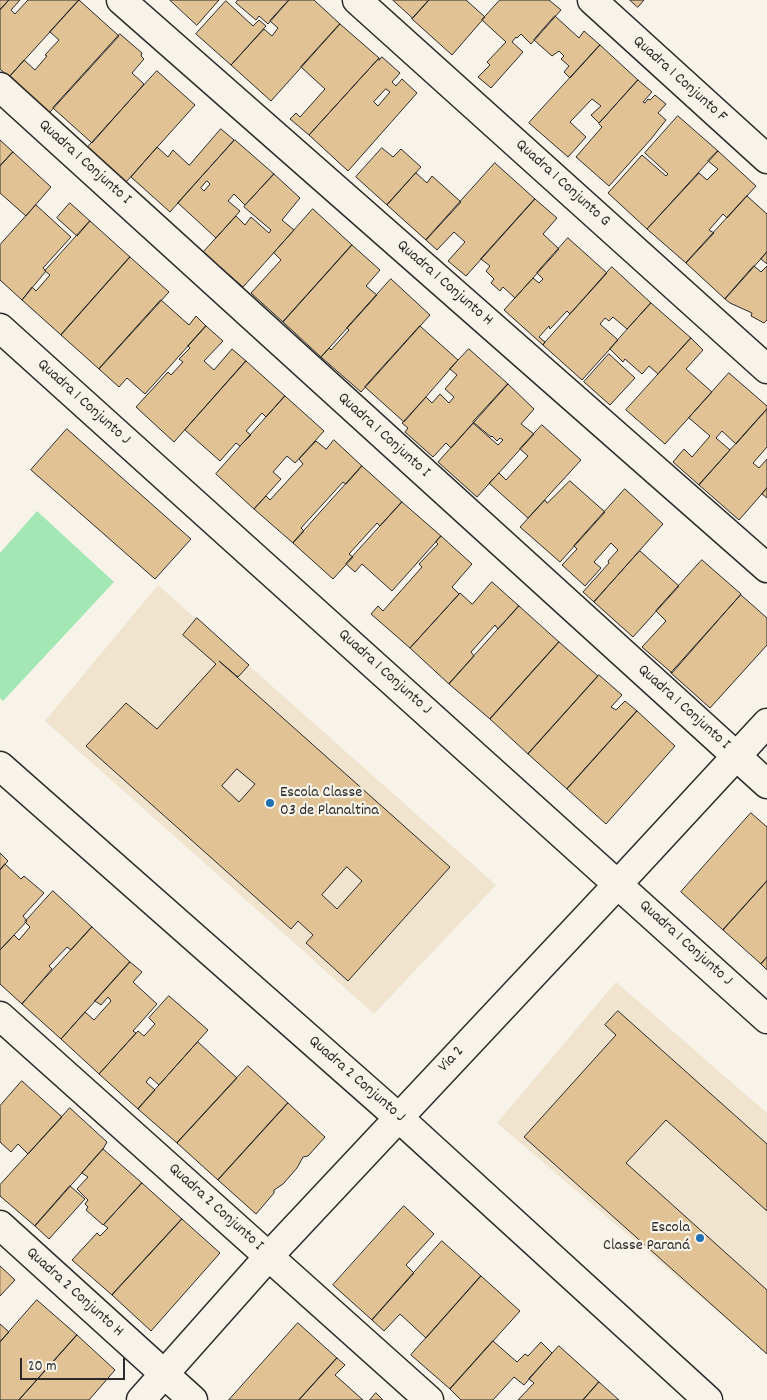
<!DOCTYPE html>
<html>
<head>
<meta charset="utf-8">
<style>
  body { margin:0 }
  #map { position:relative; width:767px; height:1400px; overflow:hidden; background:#f7f3e8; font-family:Dekko,sans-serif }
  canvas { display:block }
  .scale { position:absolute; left:20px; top:1358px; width:105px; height:22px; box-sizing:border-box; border:2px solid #2b2b2b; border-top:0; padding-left:6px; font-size:15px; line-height:18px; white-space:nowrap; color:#2b2b2b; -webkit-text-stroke:4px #f7f3e8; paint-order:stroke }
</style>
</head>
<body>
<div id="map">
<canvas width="767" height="1400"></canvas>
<div class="scale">20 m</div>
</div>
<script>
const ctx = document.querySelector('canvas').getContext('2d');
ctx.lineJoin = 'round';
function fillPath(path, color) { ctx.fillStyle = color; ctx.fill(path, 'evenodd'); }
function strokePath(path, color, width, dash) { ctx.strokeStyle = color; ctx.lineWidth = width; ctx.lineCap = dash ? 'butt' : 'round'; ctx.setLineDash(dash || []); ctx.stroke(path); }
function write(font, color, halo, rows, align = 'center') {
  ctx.font = font + ' Dekko,sans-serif'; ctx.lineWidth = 4.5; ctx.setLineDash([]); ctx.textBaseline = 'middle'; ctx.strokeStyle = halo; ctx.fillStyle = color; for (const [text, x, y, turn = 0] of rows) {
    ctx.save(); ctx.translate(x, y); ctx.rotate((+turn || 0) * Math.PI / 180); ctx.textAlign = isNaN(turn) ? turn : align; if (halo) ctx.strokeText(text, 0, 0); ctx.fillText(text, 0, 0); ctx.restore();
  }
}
fillPath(new Path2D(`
  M158 585 496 885 374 1014 45 721Z
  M616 982 767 1113V1354L497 1123Z`), '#f0e4cf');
fillPath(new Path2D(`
  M37 511 114 582 3 701 0 698V553Z`), '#a3e8b4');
const building = new Path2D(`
  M0 0H9L0 10Z
  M9 0H20L11 10 15 14 28 0H79L9 77 0 69V10Z
  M79 0 119 36 49 113 9 77 24 60 35 70 47 56 45 55 59 40 50 32Z
  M170 0H219L197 25Z
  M238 0H289L268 24 259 16 256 20 236 3Z
  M289 0H314L340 24 271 101 231 65 264 29 272 36 278 28 270 21Z
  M393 0H429L413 18Z
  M429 0H466L485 17 452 55 412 19Z
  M500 0H549L561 10 531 44 521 34 517 38 516 37 512 42 523 52 491 88 478 77 490 65 487 62 506 42 482 20Z
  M630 0H644L638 7Z
  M226 1 253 26 259 20 266 26 231 65 196 34Z
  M555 16 579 38 584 31 600 45 570 78 564 72 569 66 561 59 564 56 559 51 552 56 534 40Z
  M340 24 379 58 309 135 290 119 296 113 300 117 325 89 301 67Z
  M120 34 142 53 141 56 144 59 132 73 144 84 92 143 53 108Z
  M600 45 638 80 599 123 591 115 601 106 592 99 570 122 586 137 568 157 529 123Z
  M382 57 400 73 392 82 396 86 402 79 417 93 348 171 309 135 379 58V60ZM386 89 390 92 378 106 374 102Z
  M157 71 195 105 126 182 87 148Z
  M638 80 652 92 643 102 645 103 648 99 650 100 655 95 666 104 658 113 666 120 651 139 609 186 576 157 602 127 599 124Z
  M678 116 718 151 647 229 608 193 642 155 666 176 668 174 645 153Z
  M221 129 234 140 170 212 131 177 157 147 168 157 173 150 189 165Z
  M0 140 13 152 0 166Z
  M235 140 274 174 245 205 234 194 228 201 240 211 216 238 178 203ZM207 181 210 184 204 191 201 188Z
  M382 148 393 157 401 149 421 167 387 205 356 177Z
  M718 151 756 186 727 218 723 214 709 230 714 233 686 263 647 229 699 173 707 180 718 169 708 161Z
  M13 152 51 187 26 216 0 193V166Z
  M495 163 535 199 466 276 448 261 465 242 454 232 437 250 426 240Z
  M416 173 427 183 432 176 461 202 426 240 387 205Z
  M274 174 300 198 282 220 294 230 243 287 203 252 236 216 245 225 251 217 269 233 271 230 244 207Z
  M747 196 767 214V252L725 299 686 263Z
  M535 199 557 218 543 234 559 249 515 298 503 287 500 291 491 283 494 279 486 271 490 266 481 259Z
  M70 203 90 221 77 236 57 218Z
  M36 205 71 237 43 268 46 271 22 300 0 280V245Z
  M313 209 352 245 283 322 251 293 281 260 274 253Z
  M90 221 130 257 61 335 22 300 32 287 36 291 50 275 45 271Z
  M568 238 607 273 570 314 567 311 550 329 549 326 539 337 545 342 543 345 504 310 533 278 539 283 543 279 537 273Z
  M352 245 380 270 366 286 377 295 321 357 283 322Z
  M767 252V264L761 259Z
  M130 257 169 292 99 369 61 335Z
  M754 266 761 272 767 266V320L764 323 751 316 752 313 730 303 725 299Z
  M612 267 651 303 627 329 613 317 609 321 605 318 600 324 618 340 582 380 543 345Z
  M391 279 430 315 361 392 321 357 329 348 331 350 349 330 347 328Z
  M161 300 189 325 196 316 206 326 145 394 127 378 119 387 99 369Z
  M651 303 691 338 658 374 649 366 642 374 625 359 623 362 610 349Z
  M206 326 223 341 204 361 214 370 232 349 246 361 174 442 136 407 168 372 171 375 183 362 179 359 190 348 188 346Z
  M420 326 458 360 404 422 365 387Z
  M691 338 703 350 686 369 712 392 665 444 626 410Z
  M469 349 508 384 451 448 446 443 433 457 405 432 408 428 402 423 426 397 432 403 440 394 449 403 454 397 445 389 457 375 450 369Z
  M609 354 635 378 610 405 584 382Z
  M246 361 285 396 266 417 262 413 246 431 251 435 240 446 236 443 220 461 185 430Z
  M729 373 767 406V409L736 444 722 431 716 438 730 450 699 485 673 462 684 449 692 457 710 436 689 418Z
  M508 384 534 409 521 424 534 434 477 497 438 462 473 423 498 445 503 440 500 438 497 441 492 436 491 437 473 422Z
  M285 396 324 431 295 463 287 456 273 472 281 479 254 509 216 474Z
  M767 409V447L753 463 759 468 767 459V488L739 520 699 485Z
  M542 425 581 460 528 518 489 483 499 473 506 480 528 456 520 449Z
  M67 429 191 539 155 579 31 470Z
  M334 440 362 466 346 484 343 482 301 528 304 531 293 543 254 509 266 496 270 500 303 464 299 459 316 441 326 449Z
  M362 466 402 502 380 526 377 523 349 554 353 557 333 579 293 543Z
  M570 481 605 512 560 562 520 527 545 500 547 503Z
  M767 488V498L762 494Z
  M625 489 663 524 594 602 583 592 609 563 608 561 618 550 611 543 594 562 601 568 585 586 562 565 577 549 574 546Z
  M402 502 441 536 392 591 362 564 355 572 346 564Z
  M441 536 472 564 452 587 459 594 410 648 371 614 378 606 383 611 422 567 419 564 438 544 436 542Z
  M640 551 679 586 633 637 594 602Z
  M702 560 741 594 672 673 642 647 666 621 656 611Z
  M492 582 519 606 498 629 495 625 471 652 474 656 449 684 410 648 460 593 472 604Z
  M741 595 767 618V645L710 708 671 673Z
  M519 606 559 642 490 719 449 684Z
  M197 618 249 665 238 677 219 661 450 867 348 981 306 943 313 935 298 921 291 929 86 746 126 703 157 729 216 664 183 635ZM237 769 255 784 239 802 222 786ZM347 867 362 881 337 909 322 895Z
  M559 642 598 676 528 754 490 719Z
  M599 675 622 695 611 707 616 710 625 701 637 711 567 789 528 754Z
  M637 711 675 746 606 824 567 789Z
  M751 813 767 827V881L723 930 681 892Z
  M0 853 8 861 0 870Z
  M5 864 21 879 24 876 44 893 23 916 27 921 0 950V870Z
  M767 881V957L761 964 723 930Z
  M53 891 92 927 71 950 67 947 49 966 52 969 22 1004 0 984V950L14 935 19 940 30 927 25 922Z
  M92 927 130 962 61 1039 22 1004Z
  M767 957V970L761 964Z
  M130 962 142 972 133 982 157 1004 133 1031 136 1033 99 1074 61 1039 85 1012 94 1020 111 1001 108 997 101 1005 95 1001Z
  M169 996 208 1030 159 1085 150 1077 146 1082 155 1090 138 1109 99 1074 138 1031 144 1036 155 1024 149 1018Z
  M618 1011 767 1144V1211L666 1120 626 1163 767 1290V1354L524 1137 616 1035 605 1025Z
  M198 1042 237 1078 177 1143 138 1109Z
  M248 1066 288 1103 218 1180 177 1143Z
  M22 1081 62 1117 28 1154 18 1144 11 1152 0 1142V1106Z
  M288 1103 325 1137 308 1156 303 1157 297 1168 283 1184 274 1190V1193L256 1214 218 1180Z
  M70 1108 107 1142 103 1149 35 1226 0 1196V1185Z
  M103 1149 142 1183 103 1225 86 1210 88 1207 85 1204 88 1200 77 1189 88 1177 82 1173Z
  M142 1183 182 1219 112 1295 72 1260 97 1233 100 1236 108 1228 104 1225Z
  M70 1186 85 1199 49 1239 35 1226Z
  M404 1206 434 1234 406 1265 414 1273 372 1320 333 1285Z
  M182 1219 220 1253 151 1331 112 1295Z
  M442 1241 481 1276 426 1338 400 1314 384 1331 372 1320Z
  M0 1266 15 1280 0 1296Z
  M481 1276 520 1311 450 1389 411 1355Z
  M37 1300 77 1335 19 1400H0V1342Z
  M298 1323 337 1358 299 1400H229Z
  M0 1324 9 1332 0 1342Z
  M77 1335 115 1370 89 1400H19Z
  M493 1341 517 1362 525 1354 528 1356 541 1342 552 1353 524 1385 514 1377 493 1400H461L450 1389Z
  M559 1346 599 1382 583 1400H518L534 1383 529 1379Z
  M337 1358 345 1365 335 1375 363 1400H299Z
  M599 1382 619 1400H583Z
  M376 1393 383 1400H370Z`);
fillPath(building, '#e1c294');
strokePath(building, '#2b2b2b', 1);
const minor = new Path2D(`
  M121 0 767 568
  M357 0 767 369
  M592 0 767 159
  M0 87 767 784
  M0 328 767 1019
  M0 766 398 1117 708 1400
  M0 1016 429 1400
  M0 1225 193 1400
  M141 1400 269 1256 618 884 767 723`);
strokePath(minor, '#2b2b2b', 31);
strokePath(minor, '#f7f3e8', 28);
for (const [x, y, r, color] of [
  [270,803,5,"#1f6fb2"],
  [700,1238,5,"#1f6fb2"]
]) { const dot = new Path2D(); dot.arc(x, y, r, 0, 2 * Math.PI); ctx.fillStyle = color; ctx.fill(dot); strokePath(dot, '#f7f3e8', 2); }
write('16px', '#2b2b2b', '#f7f3e8', [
  ["Quadra 1 Conjunto F",679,80,42],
  ["Quadra 1 Conjunto I",84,163,42],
  ["Quadra 1 Conjunto G",562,184,42],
  ["Quadra 1 Conjunto H",444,284,41],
  ["Quadra 1 Conjunto J",83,403,42],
  ["Quadra 1 Conjunto I",383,436,42],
  ["Quadra 1 Conjunto J",384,673,42],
  ["Quadra 1 Conjunto I",683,708,42],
  ["Quadra 1 Conjunto J",685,944,42],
  ["Via 2",452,1060,-47],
  ["Quadra 2 Conjunto J",356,1080,41],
  ["Quadra 2 Conjunto I",215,1208,42],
  ["Quadra 2 Conjunto H",74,1293,42]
]);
write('16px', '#2b2b2b', '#f7f3e8', [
  ["Escola Classe",280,794],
  ["03 de Planaltina",280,812],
  ["Escola",690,1229,"right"],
  ["Classe Paraná",690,1247,"right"]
], 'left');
</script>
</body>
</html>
